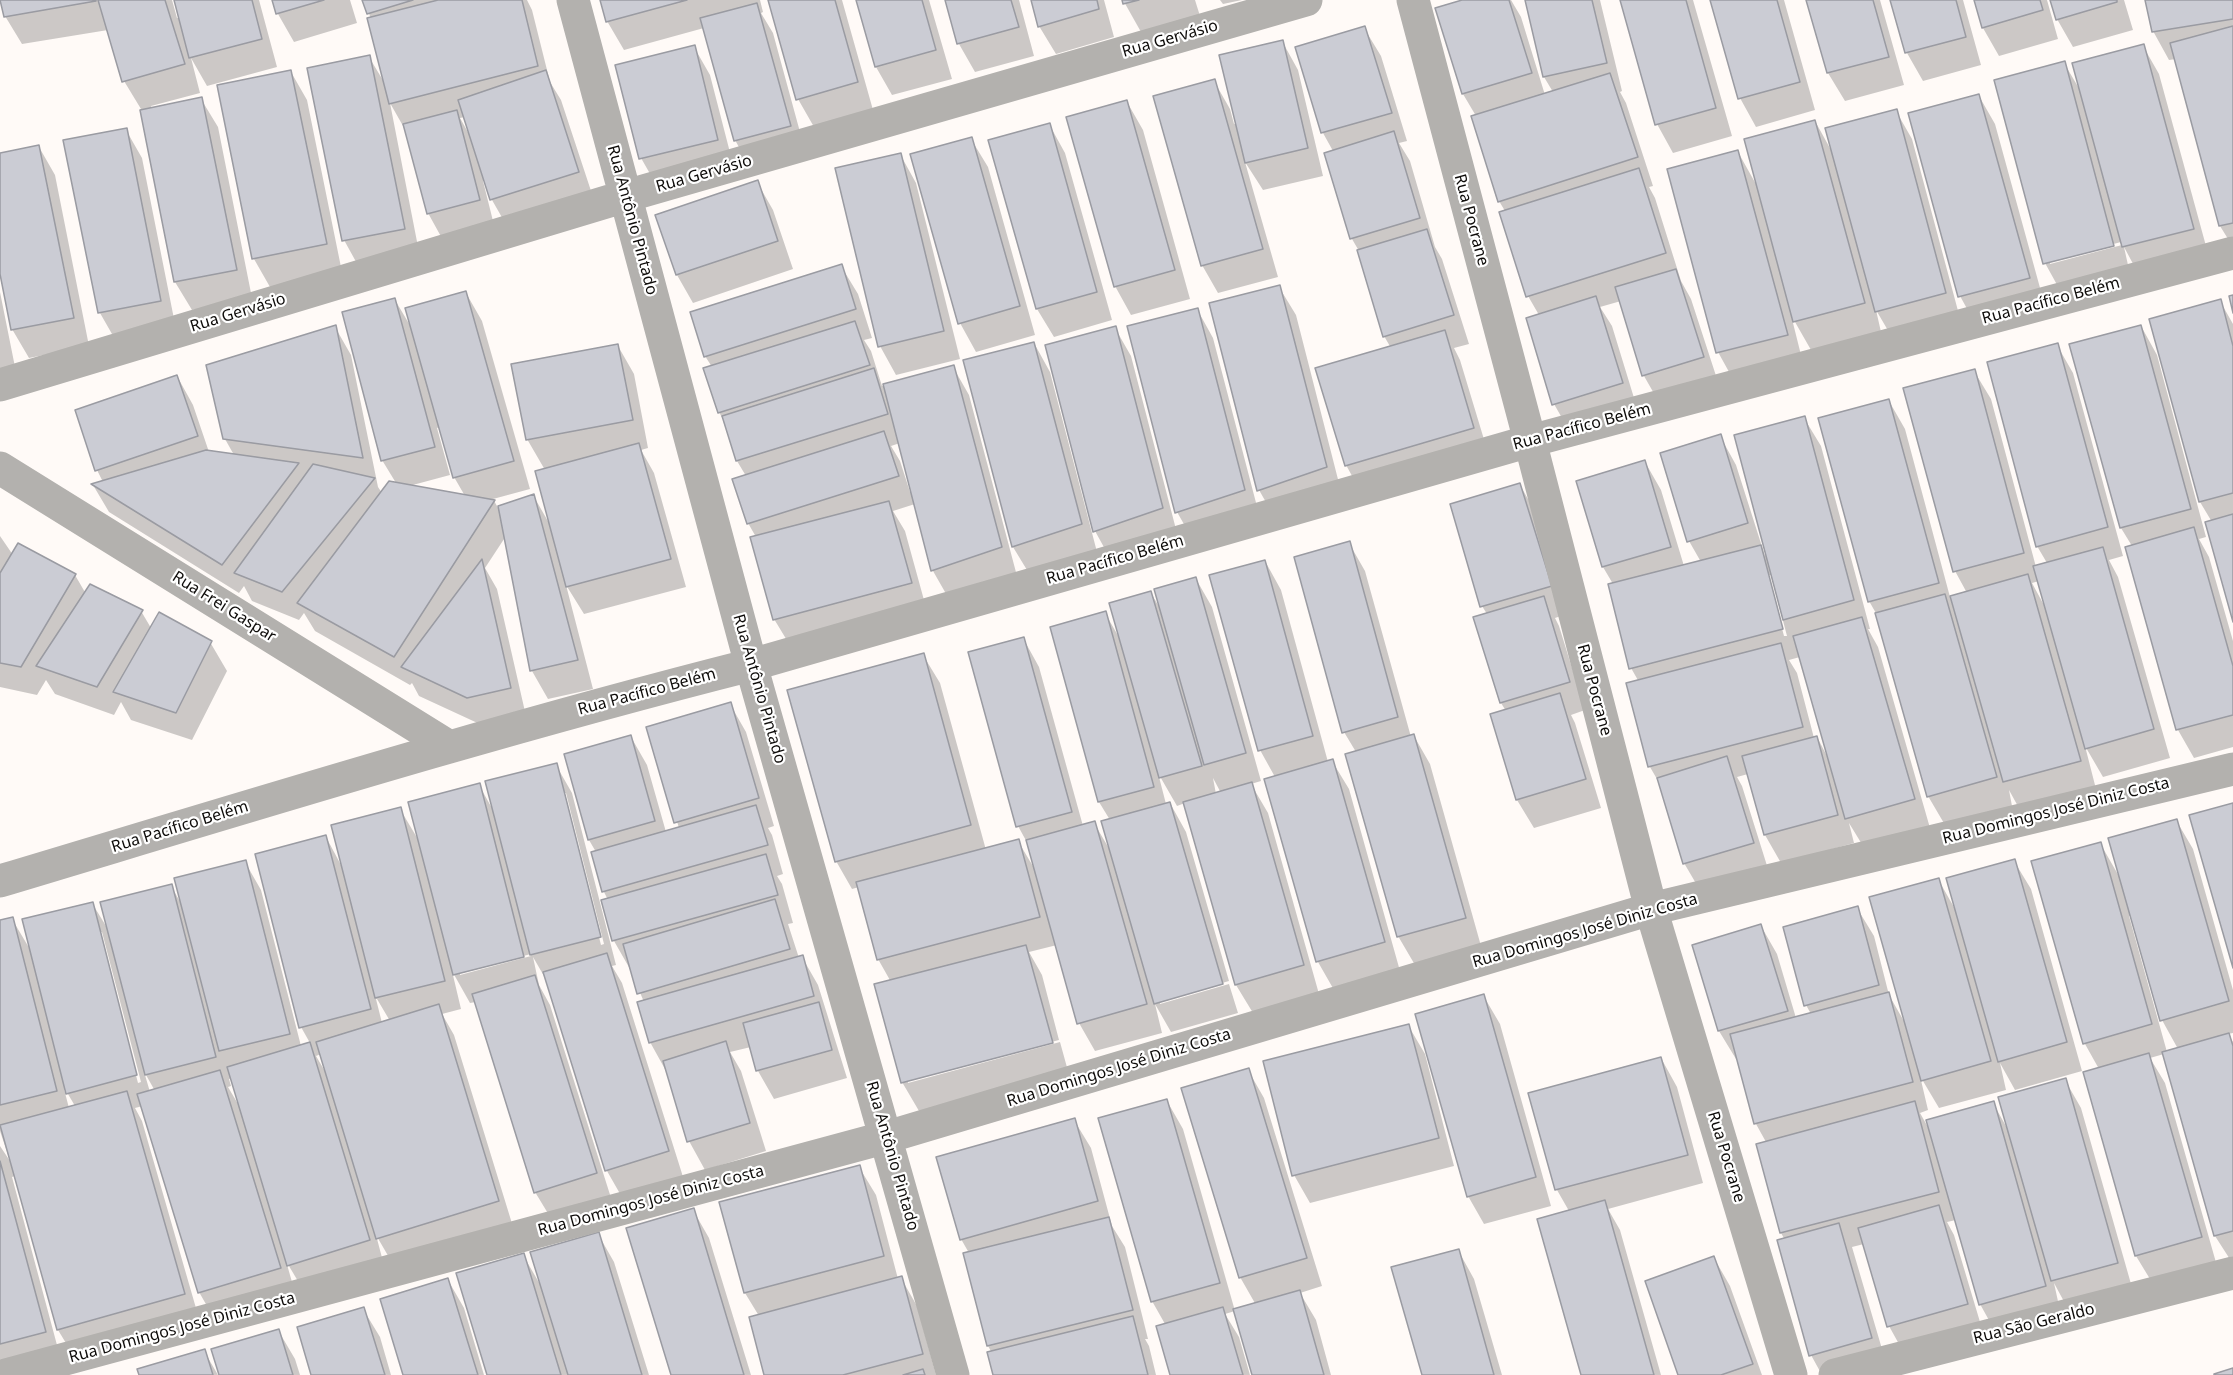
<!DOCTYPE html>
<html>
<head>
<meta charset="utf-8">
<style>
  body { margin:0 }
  canvas { display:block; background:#fffaf7 }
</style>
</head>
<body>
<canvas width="2233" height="1375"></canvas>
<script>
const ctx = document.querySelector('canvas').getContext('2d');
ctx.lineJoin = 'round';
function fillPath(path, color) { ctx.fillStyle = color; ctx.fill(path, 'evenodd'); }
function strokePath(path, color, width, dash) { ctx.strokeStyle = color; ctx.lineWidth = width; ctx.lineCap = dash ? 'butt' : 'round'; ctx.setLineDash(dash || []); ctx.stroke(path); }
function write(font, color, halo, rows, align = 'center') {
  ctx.font = font + ' "Noto Sans",sans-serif'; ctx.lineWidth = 4.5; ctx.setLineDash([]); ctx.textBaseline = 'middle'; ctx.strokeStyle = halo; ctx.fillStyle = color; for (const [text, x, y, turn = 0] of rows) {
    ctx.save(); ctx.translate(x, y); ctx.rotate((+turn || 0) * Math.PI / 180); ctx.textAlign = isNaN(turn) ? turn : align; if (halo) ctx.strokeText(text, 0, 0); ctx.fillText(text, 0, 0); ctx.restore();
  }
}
fillPath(new Path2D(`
  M2 0H172L177 18 180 17 176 0H259L277 67 207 86 191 58 200 93 151 106 152 109 201 99 218 127 252 298 192 310 175 282 141 109 124 81 108 30 22 44 5 16Z
  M273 0H350L357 23 294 42 278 14Z
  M364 0H527L532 10 550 82 561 100 594 200 508 228 492 200 486 181H483L495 229 444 242 428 213 407 133 390 103 420 257 360 269 344 240 369 57 384 82 371 19ZM465 117 469 134 460 118Z
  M601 0H760L763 12 761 13 773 33 806 154 751 169 735 140 704 28 624 50 607 21Z
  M770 0H842L873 110 814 127 798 99Z
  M857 0H929L952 79 892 95 876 67Z
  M946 0H1019L1034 56 975 72 959 44Z
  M1032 0H1104L1114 37 1056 54 1039 26Z
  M1123 0H1195L1200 16 1141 32Z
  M1220 0H1242L1223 4Z
  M1467 0H1511L1521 17 1545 95 1553 92 1544 77 1526 0H1600L1622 91 1620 92 1626 103 1653 186 1649 187 1655 198 1681 281 1691 299 1719 385 1660 404 1644 376 1621 301 1600 307 1612 326 1638 411 1570 432 1554 404 1539 315 1528 296 1505 211 1499 201 1476 116 1463 94Z
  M1622 0H1693L1732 136 1673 153 1657 124Z
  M1712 0H1784L1815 110 1756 127 1740 98Z
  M1808 0H1880L1904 85 1845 101 1828 73Z
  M1892 0H1963L1981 65 1923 81 1907 53Z
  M1975 0H2047L2058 39 1999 56 1983 28Z
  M2052 0H2124L2133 30 2073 47 2057 19Z
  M2147 0H2233V247L2220 226 2176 59 2169 60 2153 31Z
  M1364 28 1381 56 1407 141 1399 143 1410 161 1435 247 1442 259 1469 344 1454 348 1460 360 1489 456 1362 494 1346 465 1391 348 1384 336 1359 251 1352 239 1326 154 1333 151 1323 133 1297 48Z
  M1282 41 1298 70 1323 176 1263 190 1245 162 1278 277 1218 293 1202 265 1214 81 1230 109 1234 124 1237 123Z
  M2143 46 2159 74 2209 257 2139 275 2124 247 2130 274 2061 292 2045 263 2064 63 2080 90ZM2121 242 2122 245 2050 264V261Z
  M694 47 710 75 734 168 657 186 641 158Z
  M291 72 307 100 342 272 270 287 254 259 218 86Z
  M1979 96 1995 124 2045 306 1976 325 1960 296Z
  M1127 102 1143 130 1190 299 1131 315 1115 286Z
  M1896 111 1912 139 1961 322 1893 339 1876 310 1881 332 1811 350 1791 315 1803 363 1734 381 1718 352 1738 152 1757 186 1815 121 1831 150Z
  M1049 124 1065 153 1112 320 1054 337 1037 309 990 141Z
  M126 130 142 158 176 329 116 341 100 313Z
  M971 139 988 167 1035 335 976 352 960 323Z
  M39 147 55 175 89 346 29 358 12 329 0 266V154Z
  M900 154 916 183 960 359 896 375 880 346Z
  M757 182 773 210 793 269 693 303 677 275 657 216Z
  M841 266 858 294 872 338 864 340 871 351 882 386 953 367 969 395 1017 576 949 599 933 571 915 504 893 511 905 531 927 611 791 647 774 619 756 537 748 523 746 476 737 461 726 425 719 412 712 367 705 356ZM900 443 912 491 910 492 900 461 891 446Z
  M1279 287 1296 315 1342 495 1275 518 1259 490Z
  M0 292 15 367 0 370Z
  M466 293 482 321 530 489 493 499 501 513 533 495 549 523 545 470 527 439 618 346 634 374 648 448 641 450 654 473 686 587 584 614 566 585 593 689 548 699 532 671 506 536 485 568 497 589 526 716 484 726 419 696 412 683 410 685 315 631 304 613 299 620 252 601 244 586 239 593 109 512 93 485 103 482 97 470 177 376 193 405 209 452 234 455 225 439 335 327 351 355 378 487 382 493 396 483 382 460 395 300 411 327ZM440 427 454 477 465 496 409 486 450 475 437 428Z
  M2220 301 2233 324V616L2212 522 2200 502Z
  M1197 309 1213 338 1260 518 1193 540 1177 512Z
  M2141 326 2157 355 2206 537 2199 539 2209 557 2233 641V747L2194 758 2178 730 2126 548 2132 546 2121 528Z
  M1115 328 1131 356 1178 537 1111 560 1095 531 1046 346Z
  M1034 343 1050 372 1097 552 1030 575 1013 547 965 361Z
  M2057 345 2073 373 2123 556 2109 560 2118 577 2170 758 2103 777 2085 746 2096 789 2020 810 2009 790 2012 806 1945 825 1928 796 1877 615 1869 601 1889 401 1905 429 1950 597 1967 593 1955 571 1974 371 1991 399 2036 567 2047 563 2037 546ZM2039 581 2045 607 2032 583Z
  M1804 418 1821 446 1870 629H1868L1878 647 1930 828 1863 846 1849 823 1854 843 1781 863 1765 835 1748 774 1737 777 1742 786 1769 872 1701 892 1684 863 1661 786 1650 767 1639 682 1631 668 1613 584 1603 567 1577 482 1645 462 1661 490 1684 566 1701 562 1689 541 1720 436 1736 465 1765 556 1768 555ZM1768 575H1771L1787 636H1784ZM1800 657 1827 756 1817 737 1814 738 1797 673 1789 660Z
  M1520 485 1536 513 1567 614 1555 618 1559 626 1585 710 1571 715 1575 723 1601 808 1534 828 1517 800 1506 711 1501 703 1475 618 1487 614 1482 606Z
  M0 536 13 555 19 545 75 575 86 594 141 611 151 628 210 642 227 671 192 740 131 720 121 702 114 715 55 694 46 680 37 695 0 687Z
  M1349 543 1365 571 1411 737 1414 736 1430 764 1481 946 1415 965 1398 936 1356 752 1344 732Z
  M1265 561 1281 590 1328 762 1332 761 1349 789 1400 971 1334 990 1318 962 1266 780 1275 777 1260 750Z
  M1196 579 1212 607 1261 781 1251 784 1268 813 1319 994 1253 1013 1236 985 1185 803 1177 806 1158 773 1166 804 1170 803 1186 832 1229 981 1160 1001V1004L1229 984 1238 1013 1171 1032 1155 1004 1162 1033 1095 1051 1079 1023 1057 945 1029 952 1042 975 1059 1040 908 1079V1083L1060 1042 1068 1071 919 1111 902 1082 891 982 878 959 859 887 852 889 836 861 923 655 940 683 986 850 1018 841 1034 868 1029 846 1018 826 1023 638 1039 667 1083 826 1094 823 1110 850V820L1099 802 1052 628 1105 613 1120 639 1151 593 1161 610ZM1213 778 1221 793 1216 794Z
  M730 704 746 732 774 826 768 828 772 835 783 874 777 876 782 884 793 923 788 924 799 958 802 957 818 985 847 1078 774 1099 758 1071 751 1047 730 1052 741 1071 766 1151 705 1170 689 1141 666 1071 650 1042 644 1002 630 969 614 941 603 901 608 900 604 892 593 853 596 852 589 840 631 737 647 765 666 832 679 828 648 728Z
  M556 765 572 793 616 965 612 966 622 983 684 1180 623 1199 607 1171 548 983 533 957 539 985 550 1005 612 1201 552 1220 535 1192 476 1002 470 1003 452 971 461 1009 442 1014 454 1035 514 1230 394 1266 376 1235 385 1269 305 1293 286 1261 296 1296 215 1320 199 1292 143 1106 135 1108 142 1121 200 1322 75 1358 58 1330 15 1176 12 1177 61 1360 0 1375V1146L10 1161 0 1131V922L12 919 31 951 92 903 109 931 171 886 182 905 245 862 261 890 301 1046 310 1043 301 1027 326 837 341 865 400 809 419 841 479 785 493 810ZM563 793H566L604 944 601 945ZM99 932H102L141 1082 138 1083ZM531 954V956L460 975V972ZM376 999H377L390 1021 382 1023ZM321 1054 326 1073 316 1056ZM145 1075H146L155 1091 150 1092ZM232 1078 238 1104 228 1087 231 1086 229 1079ZM64 1089H65L75 1106 69 1108Z
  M2176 820 2193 849 2233 990V1033L2228 1034 2233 1042V1264L2215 1236 2164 1054 2150 1058 2165 1083 2217 1266 2153 1284 2136 1256 2084 1073 2099 1069 2085 1044 2033 862 2100 843 2120 878ZM2132 915 2162 1020 2178 1049 2167 1052 2129 916Z
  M2014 861 2031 889 2082 1071 2015 1090 2000 1063 2006 1090 1939 1108 1920 1076 1928 1110 1920 1113 1929 1129 1993 1103 2007 1128 2065 1080 2081 1108 2133 1291 2068 1309 2054 1283 2061 1315 1996 1333 1980 1304 1956 1220 1947 1222 1954 1235 1983 1332 1905 1355 1889 1326 1864 1244 1852 1247 1887 1366 1822 1375 1811 1355 1785 1240 1781 1233 1758 1145 1766 1142 1756 1124 1738 1058 1736 1059 1719 1031 1694 946 1761 926 1777 954 1796 1018 1811 1014 1806 1005 1857 908 1874 936 1889 995 1905 1023 1938 879 1955 909Z
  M1483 995 1500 1024 1551 1206 1484 1224 1468 1196Z
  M1408 1025 1425 1054 1454 1166 1310 1203 1294 1175Z
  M1661 1058 1677 1087 1703 1183 1608 1209 1620 1230 1661 1375H1583L1569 1211 1557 1190 1530 1094Z
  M1248 1070 1264 1098 1322 1286 1300 1293 1316 1320 1331 1375H1254L1235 1311 1225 1314 1239 1337 1250 1375H1171L1165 1324 1152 1301 1167 1101 1183 1129 1235 1311 1256 1305 1240 1277Z
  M1074 1120 1091 1148 1112 1226 1125 1247 1148 1339H1145L1149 1346 1156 1375H994L992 1353 988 1346 969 1253 961 1239Z
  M859 1167 876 1195 898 1279 901 1278 917 1306 936 1375H766L759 1316 745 1293 721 1203Z
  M693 1210 709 1238 751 1375H672Z
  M598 1234 614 1262 649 1375H489L523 1255 541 1286Z
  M1458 1250 1474 1279 1502 1375H1423Z
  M1714 1258 1730 1286 1762 1375H1680Z
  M448 1280 464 1308 484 1375H405Z
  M363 1309 380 1337 391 1375H313Z
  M278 1330 295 1359 300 1375H220Z
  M204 1351 218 1375H141Z`), '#0003');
const building = new Path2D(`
  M0 0H96V1L4 17Z
  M98 0H165L185 64 122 82Z
  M174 0H252L262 39 189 58Z
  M272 0H324L276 14Z
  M362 0H413L367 14Z
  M438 0H522L538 66 389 104 367 18Z
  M600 0H687L606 22Z
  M768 0H835L858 82 796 100Z
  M856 0H922L936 50 875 67Z
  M945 0H1011L1019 27 957 44Z
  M1031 0H1097L1099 9 1038 27Z
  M1122 0H1139L1123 4Z
  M1462 0H1509L1532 73 1462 94 1435 8Z
  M1525 0H1592L1607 63 1543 77Z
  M1620 0H1686L1716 108 1655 125Z
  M1710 0H1777L1800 82 1738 99Z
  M1806 0H1873L1889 57 1827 73Z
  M1890 0H1956L1966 37 1905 53Z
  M1974 0H2040L2043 10 1982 28Z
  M2050 0H2117V2L2056 20Z
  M2145 0H2233V19L2152 32Z
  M757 3 791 126 734 141 700 18Z
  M1365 26 1392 113 1321 133 1295 47Z
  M2233 26V223L2219 226 2170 43Z
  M1283 40 1308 148 1245 163 1219 55Z
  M2144 44 2194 229 2122 247 2072 63Z
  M695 45 718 140 639 159 615 65Z
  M370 55 405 229 342 241 307 68Z
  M2065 61 2114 246 2043 264 1994 80Z
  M291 70 327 244 252 259 217 85Z
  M546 70 579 172 490 200 458 100Z
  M1610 73 1638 157 1498 202 1471 116Z
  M1215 79 1263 249 1201 266 1153 96Z
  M1979 94 2030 278 1958 297 1908 113Z
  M202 97 237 270 174 282 140 110Z
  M1127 100 1175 270 1114 287 1066 117Z
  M1897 109 1946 293 1875 312 1825 128Z
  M457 110 480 200 427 214 403 124Z
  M1815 120 1865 303 1793 322 1744 139Z
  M1050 123 1097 292 1036 309 988 140Z
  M127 128 161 301 98 313 63 140Z
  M1394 131 1420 218 1350 239 1324 153Z
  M972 137 1020 306 958 324 910 154Z
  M39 145 74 318 11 330 0 274V153Z
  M1738 150 1788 335 1716 353 1667 169Z
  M901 153 944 331 878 347 835 168Z
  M1639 168 1666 253 1526 297 1499 212Z
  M758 180 778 241 676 275 655 215Z
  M1427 229 1454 315 1383 337 1357 250Z
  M842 264 856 309 704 357 690 312Z
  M1676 269 1704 357 1642 376 1615 287Z
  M1280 285 1327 467 1257 491 1209 303Z
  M466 291 514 461 453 478 405 308Z
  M2233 295V313L2229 296Z
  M1596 296 1623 383 1552 405 1526 318Z
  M395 298 435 447 381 461 342 312Z
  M2221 299 2233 346V493L2199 502 2149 319Z
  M1198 308 1245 490 1175 513 1127 326Z
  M855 321 870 365 718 413 703 368Z
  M336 325 363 458 223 439 206 365Z
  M2141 325 2191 509 2120 528 2069 344Z
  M1116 326 1163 508 1093 532 1045 345Z
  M1445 330 1474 428 1345 466 1315 368Z
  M1034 342 1082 524 1012 547 963 360Z
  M2058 343 2108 527 2036 547 1987 362Z
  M618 344 633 420 526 440 511 364Z
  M954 365 1002 547 931 571 883 384Z
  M874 368 888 414 736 461 722 416Z
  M1975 369 2024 553 1953 572 1903 388Z
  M177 375 198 436 95 471 75 410Z
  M1889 399 1939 583 1868 602 1818 418Z
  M1805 416 1854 600 1783 620 1734 435Z
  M884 431 899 476 747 524 732 479Z
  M1721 434 1748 523 1687 542 1660 453Z
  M639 443 671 559 566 587 535 471Z
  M206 450 299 463 222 565 91 484Z
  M1645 460 1671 547 1602 567 1576 481Z
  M313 464 375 478 282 592 234 573Z
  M389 481 495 500 394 657 297 603Z
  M1520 483 1552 586 1480 607 1450 504Z
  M534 494 578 660 530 671 498 506Z
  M889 501 912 583 773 620 750 537Z
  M2233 514V622L2205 522Z
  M2194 527 2233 666V715L2176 730 2125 547Z
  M1350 541 1398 717 1342 733 1294 557Z
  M18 543 76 574 21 667 0 663V573Z
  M1761 545 1783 629 1629 669 1608 584Z
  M2103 547 2154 729 2085 749 2033 566Z
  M482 559 511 688 467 698 401 667Z
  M1265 560 1313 736 1258 751 1209 575Z
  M2028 574 2081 761 2003 782 1950 596Z
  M1196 577 1246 753 1204 765 1154 589Z
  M90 584 143 610 97 687 36 666Z
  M1151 591 1202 766 1159 778 1109 603Z
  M1945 594 1997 777 1927 797 1875 613Z
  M1544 596 1570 682 1500 703 1473 617Z
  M1106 611 1154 787 1098 802 1050 627Z
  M159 612 212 641 176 713 113 692Z
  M1862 617 1915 799 1845 819 1793 636Z
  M1024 637 1072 812 1016 827 968 652Z
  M1781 643 1803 727 1648 767 1626 683Z
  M924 653 971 825 835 862 787 690Z
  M1560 693 1586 779 1516 800 1490 714Z
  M731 702 759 798 674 823 646 727Z
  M1414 734 1466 918 1397 937 1345 754Z
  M631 735 655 821 588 840 564 754Z
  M1817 736 1838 815 1764 835 1742 756Z
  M1727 756 1754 843 1683 864 1657 778Z
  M1333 759 1385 942 1316 962 1264 779Z
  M557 763 601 937 530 955 485 781Z
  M1252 782 1304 965 1235 985 1183 802Z
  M480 783 524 957 453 975 408 802Z
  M1170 802 1223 984 1154 1004 1101 821Z
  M2233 803V968L2189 815Z
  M756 805 768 845 602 892 591 852Z
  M401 807 445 981 375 998 331 825Z
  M2177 819 2229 1001 2160 1021 2108 838Z
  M1095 821 1147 1004 1077 1024 1026 840Z
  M326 835 371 1009 299 1028 255 854Z
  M1019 839 1040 917 877 960 856 882Z
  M2101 842 2152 1024 2083 1044 2031 861Z
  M766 854 778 895 612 941 601 900Z
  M2015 859 2067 1042 1998 1062 1946 878Z
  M246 860 290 1034 219 1051 174 878Z
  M1939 878 1991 1061 1921 1081 1869 897Z
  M172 884 216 1057 145 1075 100 902Z
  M775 899 790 949 637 994 623 944Z
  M93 902 137 1075 66 1094 22 919Z
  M1858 906 1879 985 1804 1006 1783 927Z
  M13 917 57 1091 0 1105V920Z
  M1761 924 1788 1011 1718 1031 1692 945Z
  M1026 945 1053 1043 901 1083 874 984Z
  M607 953 669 1151 605 1171 543 972Z
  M803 955 814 996 649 1043 637 1002Z
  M535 975 597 1173 534 1193 472 994Z
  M1889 992 1913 1082 1754 1124 1730 1034Z
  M1484 994 1536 1177 1467 1197 1415 1014Z
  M819 1002 832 1050 756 1071 743 1023Z
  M439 1004 499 1201 376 1239 316 1042Z
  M1409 1024 1439 1138 1292 1176 1263 1061Z
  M2229 1033 2233 1046V1231L2214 1236 2162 1052Z
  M726 1041 750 1123 687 1142 663 1061Z
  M310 1042 370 1240 287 1266 227 1067Z
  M2149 1053 2202 1237 2135 1256 2083 1072Z
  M1661 1057 1688 1155 1555 1190 1528 1093Z
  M1249 1068 1307 1258 1239 1278 1181 1088Z
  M220 1070 281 1268 198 1293 137 1094Z
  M2066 1078 2118 1263 2051 1281 1998 1097Z
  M127 1091 185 1294 57 1330 0 1125Z
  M1167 1099 1220 1283 1151 1302 1098 1118Z
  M1915 1101 1939 1192 1780 1233 1756 1144Z
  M1994 1101 2046 1286 1979 1305 1926 1120Z
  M1075 1118 1098 1201 960 1240 936 1157Z
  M0 1161 46 1332 0 1344Z
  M860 1165 884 1256 744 1293 719 1202Z
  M1605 1200 1654 1375H1581L1537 1219Z
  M1939 1205 1968 1304 1887 1327 1858 1228Z
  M694 1208 744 1375H671L626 1228Z
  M1109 1217 1133 1310 987 1346 963 1253Z
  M1839 1223 1872 1338 1809 1356 1777 1240Z
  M599 1232 642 1375H568L530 1252Z
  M1459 1249 1494 1375H1422L1391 1267Z
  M524 1253 561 1375H487L456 1273Z
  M1714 1256 1753 1364 1721 1375H1678L1645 1281Z
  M902 1276 923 1354 843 1375H764L749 1317Z
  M448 1278 478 1375H403L380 1299Z
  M1300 1290 1324 1375H1252L1233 1309Z
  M364 1307 385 1375H311L297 1327Z
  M1223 1307 1243 1375H1170L1156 1326Z
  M1133 1316 1148 1375H993L987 1352Z
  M279 1329 293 1375H219L211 1349Z
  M205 1349 213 1375H139L137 1369Z
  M2233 1368V1375H2214V1374Z
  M923 1369 925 1375H903Z`);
fillPath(building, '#cbccd4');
strokePath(building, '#9a9ba2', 1.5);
strokePath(new Path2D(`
  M573 0 751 665 953 1375
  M1413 0 1530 441 1651 909 1791 1375
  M0 385 626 196 1306 0
  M0 468 448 746
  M0 881C250 806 498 729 751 665L1530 441 2233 253
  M6 1375 887 1137 1651 909 2233 769
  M1835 1375 2233 1273`), '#b3b1ae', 33);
write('16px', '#0e0c0a', '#fff', [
  ["Rua Gervásio",1170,39,-16],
  ["Rua Gervásio",704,174,-16],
  ["Rua Antônio Pintado",632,220,75],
  ["Rua Pocrane",1471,220,75],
  ["Rua Pacífico Belém",2051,301,-15],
  ["Rua Gervásio",238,313,-17],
  ["Rua Pacífico Belém",1582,427,-15],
  ["Rua Pacífico Belém",1115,560,-16],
  ["Rua Frei Gaspar",224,607,32],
  ["Rua Antônio Pintado",759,689,74],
  ["Rua Pocrane",1594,690,75],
  ["Rua Pacífico Belém",647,692,-15],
  ["Rua Domingos José Diniz Costa",2056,811,-14],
  ["Rua Pacífico Belém",180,827,-17],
  ["Rua Domingos José Diniz Costa",1585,931,-16],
  ["Rua Domingos José Diniz Costa",1119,1068,-17],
  ["Rua Antônio Pintado",892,1156,74],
  ["Rua Pocrane",1726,1157,73],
  ["Rua Domingos José Diniz Costa",651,1201,-15],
  ["Rua São Geraldo",2034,1324,-14],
  ["Rua Domingos José Diniz Costa",182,1328,-15]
]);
</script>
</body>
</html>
